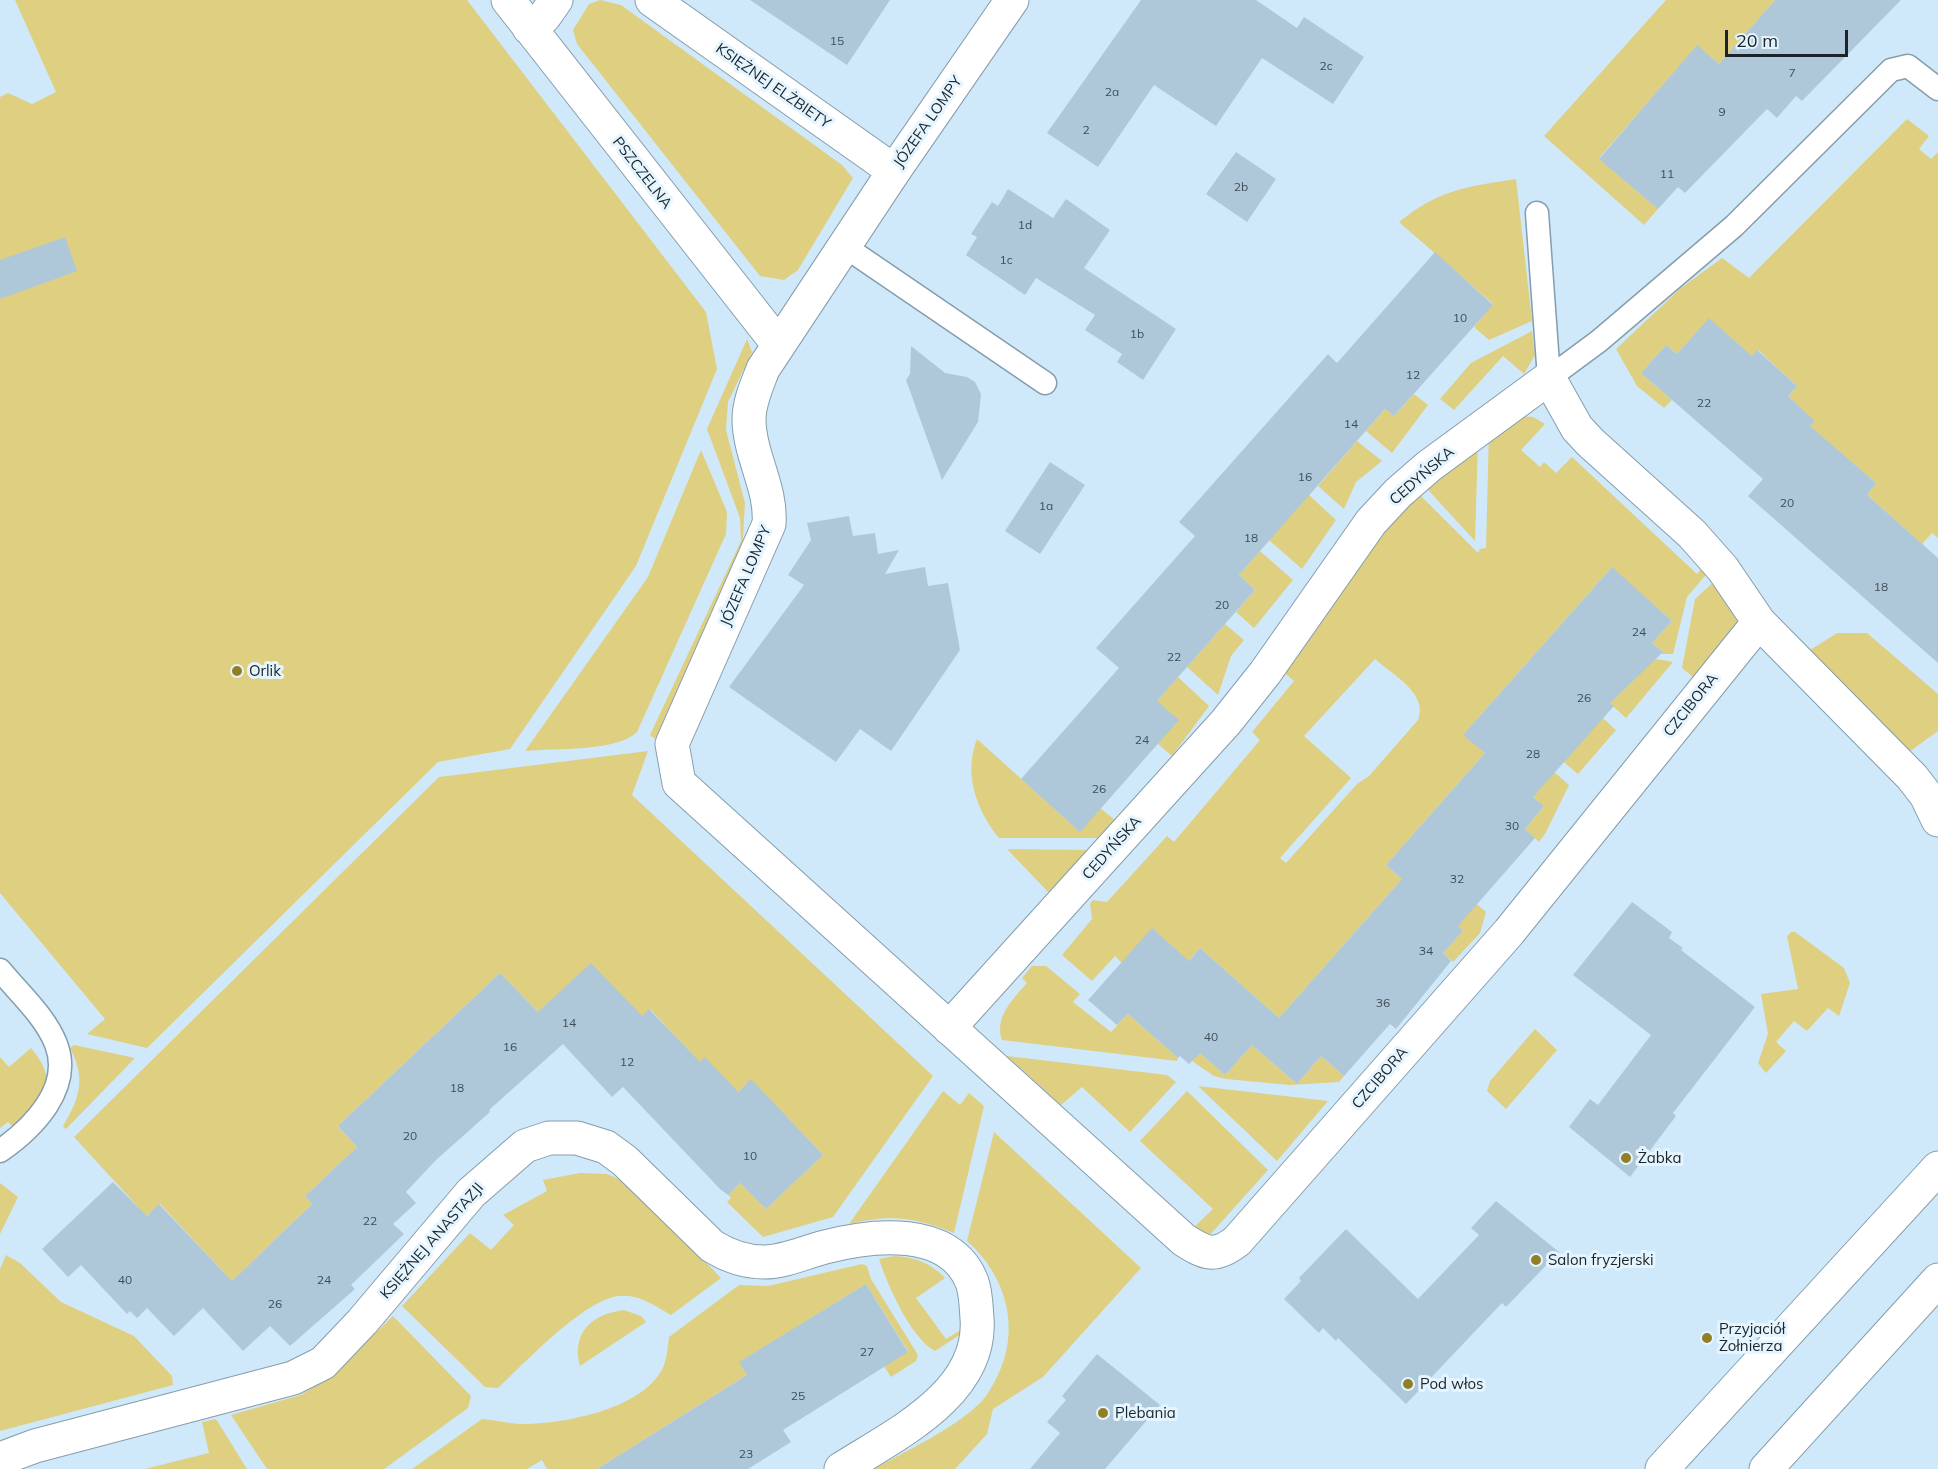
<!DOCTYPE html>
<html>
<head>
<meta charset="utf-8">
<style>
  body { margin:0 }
  #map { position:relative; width:1938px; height:1469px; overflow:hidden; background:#cfe9fa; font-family:Mulish,sans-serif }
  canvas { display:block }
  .scale { position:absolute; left:1725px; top:30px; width:123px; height:27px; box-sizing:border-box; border:3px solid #1a242a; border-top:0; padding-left:8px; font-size:18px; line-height:21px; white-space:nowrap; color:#1a242a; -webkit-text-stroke:4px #e5f5ff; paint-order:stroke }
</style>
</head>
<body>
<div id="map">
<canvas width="1938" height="1469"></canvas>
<div class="scale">20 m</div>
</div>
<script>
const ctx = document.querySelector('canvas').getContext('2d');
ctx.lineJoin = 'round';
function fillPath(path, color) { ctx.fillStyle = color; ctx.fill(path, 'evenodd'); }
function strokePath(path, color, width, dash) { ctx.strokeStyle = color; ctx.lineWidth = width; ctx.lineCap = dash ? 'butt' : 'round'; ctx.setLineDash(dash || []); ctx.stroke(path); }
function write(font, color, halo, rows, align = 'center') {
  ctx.font = font + ' Mulish,sans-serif'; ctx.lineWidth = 6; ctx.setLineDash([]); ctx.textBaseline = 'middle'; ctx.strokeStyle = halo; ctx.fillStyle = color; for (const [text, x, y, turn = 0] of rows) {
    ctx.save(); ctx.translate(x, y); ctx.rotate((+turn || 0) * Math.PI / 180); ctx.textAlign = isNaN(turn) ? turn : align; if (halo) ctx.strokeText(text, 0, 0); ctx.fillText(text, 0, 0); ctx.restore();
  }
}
fillPath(new Path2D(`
  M15 0H467L706 312 717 369 636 566 510 749 438 762 147 1048 87 1034 105 1019 0 893V97L8 93 32 104 56 92Z
  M600 0 621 5 842 165 853 178 798 270 784 280 760 276 577 44 573 30 589 4Z
  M1666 0H1775L1719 64 1697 46 1599 158 1658 209 1644 225 1544 136Z
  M1907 119 1929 136 1919 149 1931 159 1938 152V538L1932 533 1922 544 1867 495 1876 483 1836 449 1800 438 1814 421 1788 396 1797 386 1758 350 1752 356 1709 319 1677 354 1666 345 1641 373 1672 400 1664 408 1637 386 1616 349 1681 288 1722 258 1749 278Z
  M1516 179 1532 321 1489 340 1474 327 1493 304 1399 222C1440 189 1466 187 1516 179Z
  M1532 331 1535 355 1524 374 1503 356 1454 410 1440 399 1471 363Z
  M747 339 752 352 728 402 726 430 745 503 742 555 655 739 650 735 741 541 740 518 707 429Z
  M1414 394 1428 405 1392 453 1366 431 1385 409 1394 416Z
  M1521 416 1533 417 1545 424 1521 450 1540 467 1544 462 1556 473 1572 457 1697 574 1706 564 1711 569 1687 597 1673 654H1660L1662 651 1652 643 1672 621 1611 568 1464 734 1485 753 1386 865 1402 879 1279 1018 1200 948 1183 967 1181 954 1152 929 1122 963 1115 956 1092 981 1062 955 1092 919 1090 904 1093 900 1107 902 1167 836 1174 842 1260 740 1252 732 1294 681 1281 670 1413 488 1478 553 1480 549 1486 548 1489 430ZM1375 659C1391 674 1429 693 1418 720L1369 776 1357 784 1286 863 1280 858 1351 778 1304 736Z
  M1478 440 1475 541 1420 481Z
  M1357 441 1382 461 1356 482 1344 509 1318 486Z
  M701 450 727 512 726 534 637 732C616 752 556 748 525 751L648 577Z
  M1309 495 1336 520 1302 569 1269 540Z
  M1260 551 1293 580 1254 628 1236 612 1255 590 1239 575Z
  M1718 578 1747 622 1698 681 1682 668 1695 599Z
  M1225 624 1244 640 1231 656 1218 695 1187 667Z
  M1837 633H1867L1938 694V731L1909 752 1807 652Z
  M1656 659 1673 662 1626 718 1604 698Z
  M1178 677 1209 706 1172 756 1158 744 1157 701Z
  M1593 709 1616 730 1578 774 1554 754Z
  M977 739 1079 831 1100 808 1115 820 1099 838H999C977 812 963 773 977 739Z
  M648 751 632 795 933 1076 833 1217 763 1237 727 1202 731 1198 728 1195 740 1183 766 1209 823 1155 751 1080 732 1097 650 1009 642 1016 538 1012 500 973 338 1126 357 1147 305 1196 312 1204 232 1281 160 1204 141 1221 140 1209 74 1137 439 777Z
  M1545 764 1569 785 1546 832 1539 842 1525 829 1544 806 1523 788Z
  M1007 849 1090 850 1050 894Z
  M1466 895 1486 912 1480 933 1453 962 1443 953 1463 931 1447 916Z
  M1791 932H1795L1844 968 1850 983 1839 1016 1828 1008 1807 1031 1794 1021 1776 1042 1786 1051 1766 1073 1758 1063 1768 1034 1761 994 1798 989 1787 936Z
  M1032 966H1046L1080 994 1073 1002 1111 1032 1128 1014 1178 1058 1177 1061 1002 1040C994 1017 1013 999 1027 983L1022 978Z
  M1535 1029 1557 1050 1506 1109 1487 1091 1490 1081Z
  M74 1045 135 1058 66 1129 63 1126C80 1098 86 1078 70 1048Z
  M1252 1045 1297 1084 1321 1056 1344 1076 1339 1082 1290 1085 1226 1079 1214 1076 1192 1061 1199 1052 1225 1075Z
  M31 1048C62 1085 42 1098 13 1127L8 1122 0 1128V1057L9 1067Z
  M1007 1056 1167 1075 1176 1082 1130 1132 1082 1087 1061 1105Z
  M1198 1086 1328 1101 1277 1161Z
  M943 1091 960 1105 969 1093 984 1106 954 1233C914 1217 892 1214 849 1224Z
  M1187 1091 1268 1170 1208 1237 1193 1228 1213 1209 1140 1141Z
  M994 1132 1141 1268 1043 1377 993 1409 987 1434 955 1469H874C907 1450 952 1430 979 1404 987 1397 992 1386 997 1377 1021 1330 1007 1276 967 1241Z
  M580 1173 607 1174 630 1184 721 1278 671 1315C655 1306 639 1294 620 1296 585 1298 524 1364 498 1388L485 1387 402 1306 470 1233 491 1250 514 1225 503 1215 547 1191 543 1180Z
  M0 1183 18 1197 0 1234Z
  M6 1255 20 1263 61 1302 134 1336 172 1376 173 1385 0 1431V1269Z
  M894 1256C915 1257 931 1263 945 1278L916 1298 946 1339 959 1331 961 1334 935 1351C910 1337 888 1286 879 1259Z
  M862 1264 867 1266 871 1279 918 1355 916 1361 891 1377 884 1366 908 1351 866 1284 740 1362 747 1375 597 1469H547L542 1460 527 1469H412L482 1419C494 1420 507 1423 519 1424 561 1425 647 1409 664 1365 667 1357 668 1346 669 1337L739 1285 768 1286Z
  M624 1310 641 1316 646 1322 580 1366C571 1333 592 1314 624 1310Z
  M393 1316 471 1396 468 1408 384 1469H267L231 1415 301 1395 333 1374Z
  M216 1419 247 1469H145L209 1453 202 1422Z`), '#dfcf81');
fillPath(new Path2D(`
  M750 0H890L847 65Z
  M1141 0H1256L1297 28 1304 17 1364 57 1333 104 1262 58 1216 126 1154 85 1098 167 1047 133Z
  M1775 0H1901L1802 101 1796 96 1777 118 1767 109 1685 193 1678 187 1658 209 1599 159 1697 45 1719 64Z
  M1236 152 1276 179 1247 222 1206 194Z
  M1008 189 1053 218 1066 199 1110 230 1084 268 1176 329 1143 380 1117 362 1122 354 1085 330 1095 315 1036 278 1025 295 966 255 977 237 971 234 992 202 998 206Z
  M65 237 77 271 0 299V260Z
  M1435 252 1493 305 1394 416 1385 409 1239 575 1255 590 1157 701 1179 720 1080 832 1021 779 1119 668 1096 648 1195 536 1179 522 1328 354 1337 363Z
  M1709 318 1752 356 1757 350 1797 386 1788 396 1815 421 1810 426 1876 483 1867 495 1938 558V663L1748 496 1763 479 1641 373 1666 345 1677 354Z
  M911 346 945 373 967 377 975 382 981 394 978 422 942 480 906 380 910 374Z
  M1050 462 1085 485 1040 554 1005 531Z
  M849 516 853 536 875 533 878 554 899 550 885 574 925 567 928 586 948 583 960 650 891 751 860 729 836 762 729 687 804 585 788 575 811 540 807 523Z
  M1612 567 1672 621 1652 643 1663 652 1610 703 1614 706 1533 797 1544 806 1525 829 1535 838 1458 926 1463 931 1443 953 1451 961 1396 1029 1390 1024 1344 1076 1321 1056 1297 1084 1252 1045 1225 1075 1200 1053 1189 1064 1180 1056 1178 1058 1128 1014 1117 1025 1088 1000 1152 928 1189 961 1200 948 1279 1018 1402 879 1386 865 1485 753 1463 735Z
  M1632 902 1672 932 1669 938 1683 948 1681 950 1755 1007 1673 1113 1676 1116 1630 1177 1569 1127 1590 1099 1598 1105 1651 1035 1573 975Z
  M591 963 642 1016 649 1009 700 1062 705 1057 738 1092 751 1079 823 1155 766 1209 740 1183 728 1195 720 1189 623 1087 612 1097 563 1044 489 1110 490 1112 435 1161 406 1192 416 1203 393 1224 404 1234 351 1285 355 1289 290 1346 270 1326 243 1351 203 1308 174 1336 147 1308 137 1318 130 1311 127 1314 81 1265 68 1277 42 1249 113 1182 147 1216 159 1204 232 1281 312 1204 305 1196 357 1147 338 1126 500 973 538 1012Z
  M1496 1201 1559 1252 1506 1307 1502 1303 1406 1404 1338 1338 1336 1341 1323 1328 1319 1333 1284 1299 1301 1281 1299 1278 1346 1229 1418 1299 1479 1235 1471 1228Z
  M866 1284 908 1352 783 1430 791 1442 748 1469H597L747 1375 739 1362Z
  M1097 1354 1160 1405 1105 1469H1030L1060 1433 1047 1422 1066 1400 1062 1396Z`), '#afc8d9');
const service = new Path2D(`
  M1537 213 1549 378
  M844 246 1045 383
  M1549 378 1599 341 1734 226 1891 70 1908 66 1938 89
  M0 970C19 993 45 1016 56 1044 73 1088 33 1128 0 1151`);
const minor = new Path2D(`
  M508 0 778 344
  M652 0 894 171
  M1012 0 894 171 763 369C757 385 749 402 749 419 749 455 772 488 769 524L672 744 679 783 1184 1240C1206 1254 1215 1258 1237 1241L1509 932 1759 622
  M529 28 544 17 556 0
  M949 1028 1226 722 1265 673 1371 522 1398 493 1429 466 1549 378 1577 428 1590 442 1692 534 1723 569 1759 622 1912 777 1926 795 1938 820
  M0 1459 35 1446 293 1378 323 1363 362 1322 471 1193 525 1146 549 1138H577L606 1147 625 1161 712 1246C728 1256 745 1262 764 1262 785 1262 805 1252 825 1247 871 1235 950 1225 972 1282 976 1293 976 1306 977 1318 983 1394 894 1435 841 1469`);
const tertiary = new Path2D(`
  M1662 1469 1938 1168
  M1766 1469 1938 1280`);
strokePath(service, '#859dad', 25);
strokePath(minor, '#859dad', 35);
strokePath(tertiary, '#859dad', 35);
strokePath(service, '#fff', 22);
strokePath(minor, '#fff', 33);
strokePath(tertiary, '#fff', 33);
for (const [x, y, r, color] of [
  [237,671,6,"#907f26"],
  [1626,1158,6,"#907f26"],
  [1536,1260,6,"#907f26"],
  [1707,1338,6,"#907f26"],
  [1408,1384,6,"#907f26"],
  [1103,1413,6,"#907f26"]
]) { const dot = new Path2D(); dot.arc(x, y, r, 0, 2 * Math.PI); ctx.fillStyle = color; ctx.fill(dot); strokePath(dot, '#e5f5ff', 2); }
write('12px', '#3f4d56', null, [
  ["15",837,41],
  ["2c",1326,66],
  ["7",1792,73],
  ["2a",1112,92],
  ["9",1722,112],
  ["2",1086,130],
  ["11",1667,174],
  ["2b",1241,187],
  ["1d",1025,225],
  ["1c",1006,260],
  ["10",1460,318],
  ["1b",1137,334],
  ["12",1413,375],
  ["22",1704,403],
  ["14",1351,424],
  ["16",1305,477],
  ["20",1787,503],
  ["1a",1046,506],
  ["18",1251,538],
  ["18",1881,587],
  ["20",1222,605],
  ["24",1639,632],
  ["22",1174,657],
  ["26",1584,698],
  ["24",1142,740],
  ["28",1533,754],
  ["26",1099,789],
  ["30",1512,826],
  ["32",1457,879],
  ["34",1426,951],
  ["36",1383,1003],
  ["14",569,1023],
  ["40",1211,1037],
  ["16",510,1047],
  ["12",627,1062],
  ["18",457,1088],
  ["20",410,1136],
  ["10",750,1156],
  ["22",370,1221],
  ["40",125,1280],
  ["24",324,1280],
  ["26",275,1304],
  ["27",867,1352],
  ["25",798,1396],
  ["23",746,1454]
]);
write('15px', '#1a242a', '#e5f5ff', [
  ["KSIĘŻNEJ ELŻBIETY",773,86,35],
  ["JÓZEFA LOMPY",928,122,-55],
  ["PSZCZELNA",642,173,52],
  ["CEDYŃSKA",1422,476,-41],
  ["JÓZEFA LOMPY",746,576,-67],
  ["CZCIBORA",1691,705,-51],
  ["CEDYŃSKA",1112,848,-48],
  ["CZCIBORA",1380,1078,-49],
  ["KSIĘŻNEJ ANASTAZJI",432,1241,-49]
]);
write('15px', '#1a242a', '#e5f5ff', [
  ["Orlik",249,671],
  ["Żabka",1638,1158],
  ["Salon fryzjerski",1548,1260],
  ["Przyjaciół",1719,1329],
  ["Żołnierza",1719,1346],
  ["Pod włos",1420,1384],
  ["Plebania",1115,1413]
], 'left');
</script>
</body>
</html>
